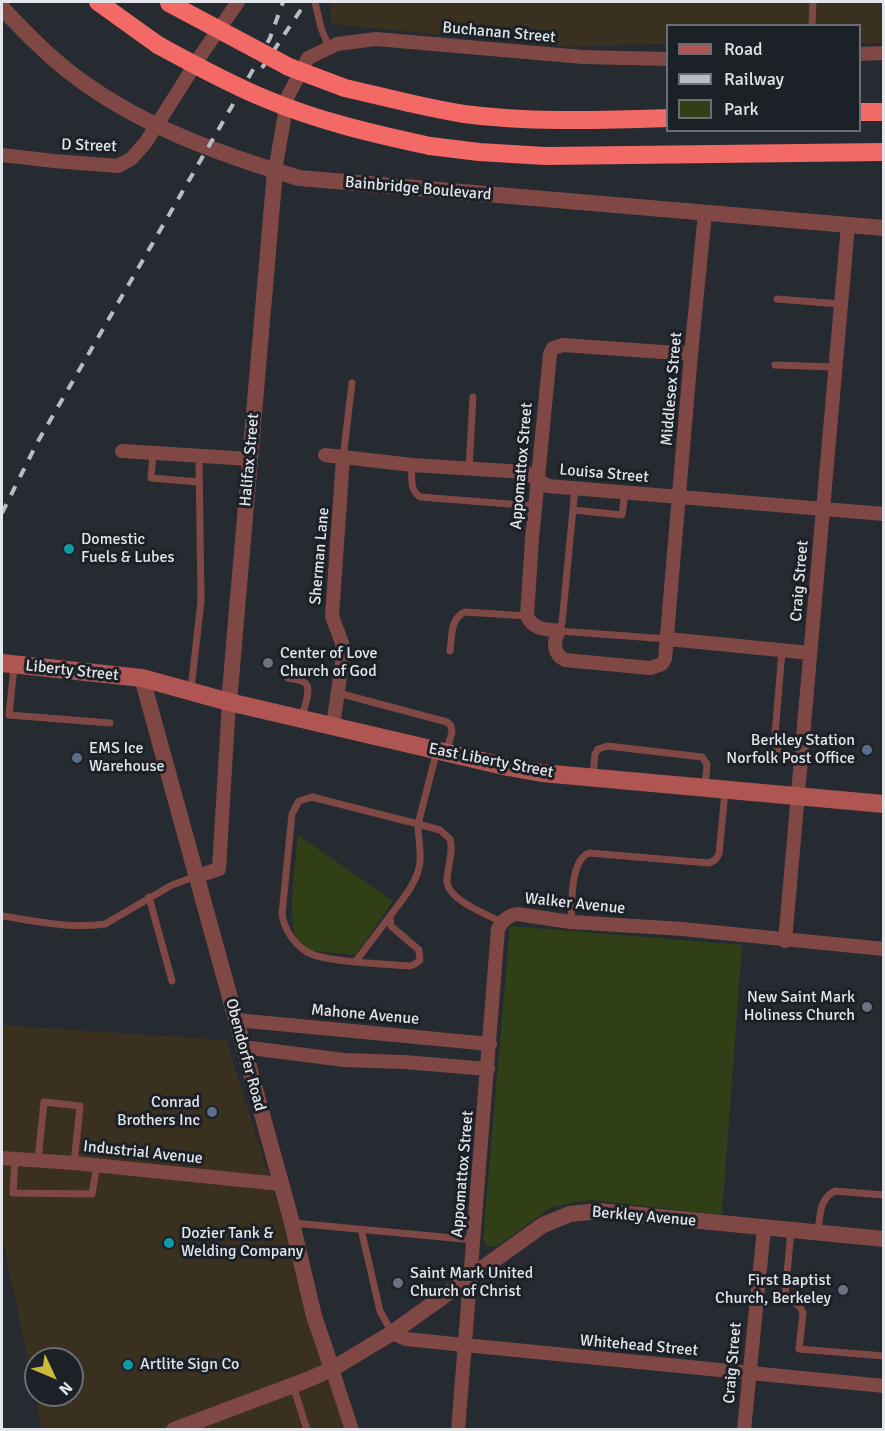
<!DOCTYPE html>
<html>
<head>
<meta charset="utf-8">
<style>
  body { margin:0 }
  #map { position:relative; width:885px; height:1431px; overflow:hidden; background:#262a31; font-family:Signika,sans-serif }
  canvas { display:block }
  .frame { position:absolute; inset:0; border:3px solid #e2e5ea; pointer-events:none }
  .legend { position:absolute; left:666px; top:24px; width:195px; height:108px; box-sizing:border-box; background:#1c2127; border:2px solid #6b6f75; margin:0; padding:8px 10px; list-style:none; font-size:18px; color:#e2e5ea }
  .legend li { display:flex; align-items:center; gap:12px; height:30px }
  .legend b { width:30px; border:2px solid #6b6f75 }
  .north { position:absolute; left:24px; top:1347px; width:60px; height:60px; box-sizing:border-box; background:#1c2127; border:2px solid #6b6f75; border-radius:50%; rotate:134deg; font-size:16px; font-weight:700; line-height:24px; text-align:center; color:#e2e5ea }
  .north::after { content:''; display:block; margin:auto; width:21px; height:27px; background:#c9ba3a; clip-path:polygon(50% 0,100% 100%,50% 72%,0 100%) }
</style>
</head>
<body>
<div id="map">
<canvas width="885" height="1431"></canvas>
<div class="frame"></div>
<ul class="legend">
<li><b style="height:8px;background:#af5652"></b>Road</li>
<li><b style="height:8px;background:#b9bcc2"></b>Railway</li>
<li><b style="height:16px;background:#303f16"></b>Park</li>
</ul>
<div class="north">N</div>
</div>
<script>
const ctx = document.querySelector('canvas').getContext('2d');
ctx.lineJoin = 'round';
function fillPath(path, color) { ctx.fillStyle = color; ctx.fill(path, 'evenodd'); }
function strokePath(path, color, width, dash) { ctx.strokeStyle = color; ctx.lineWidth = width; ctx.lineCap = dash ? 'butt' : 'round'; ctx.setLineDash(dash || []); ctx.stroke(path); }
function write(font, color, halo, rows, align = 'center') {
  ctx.font = font + ' Signika,sans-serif'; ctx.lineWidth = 6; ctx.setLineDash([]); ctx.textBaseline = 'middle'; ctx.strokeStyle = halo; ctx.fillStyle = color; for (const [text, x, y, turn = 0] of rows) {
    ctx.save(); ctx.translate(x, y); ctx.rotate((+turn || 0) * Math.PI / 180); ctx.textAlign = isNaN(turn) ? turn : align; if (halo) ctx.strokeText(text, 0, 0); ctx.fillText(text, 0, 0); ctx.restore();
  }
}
fillPath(new Path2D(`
  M330 2H883V43H860V26H668L667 44 568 47 331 24Z
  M2 1025 226 1040 349 1429H42L2 1236ZM36 1359H72V1395H36Z`), '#393020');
fillPath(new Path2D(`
  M298 835 393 901 356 955 302 950C284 931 296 861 298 835Z
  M510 926 742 945 722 1215 592 1200 575 1202 550 1208 499 1245 494 1247 486 1245 483 1239Z`), '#303f16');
strokePath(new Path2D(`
  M315 2 321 28 329 47
  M812 26 813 2
  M777 299 840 304
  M775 365 834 367
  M153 453 151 478 199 482
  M343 458 352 383
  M412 465C412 477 409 489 420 497L535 506
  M469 469 473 397
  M575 488 562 623 559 631 668 639
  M573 510 622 515 625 493
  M450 651C452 637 450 618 465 612L527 616
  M782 651 774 746 782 756 802 759
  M14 667 9 715 110 723
  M288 678C292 679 300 680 304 682 313 687 304 708 302 716
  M191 689 201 601 199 456
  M338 693 447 722 451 726 452 732 448 746 435 758 418 824 312 797 299 801 292 814 282 914C284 929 294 944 307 952 323 962 387 964 410 966L415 964 420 960 419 950 391 926 390 916C402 900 418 882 420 862 421 850 418 836 418 824L440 830 450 839C454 853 447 867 447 881 447 899 487 915 502 922
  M593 776 595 754 598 749 608 746 702 757 707 764 705 787
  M149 897 172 981
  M2 916C35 921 70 929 105 924L172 885 197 876
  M571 922C572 903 570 860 589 853L709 863 715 860 719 854 725 792
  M356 961 390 916
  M15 1159 13 1193 92 1194 97 1165
  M38 1160 44 1102 80 1106 74 1163
  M294 1223 474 1240
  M361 1229 380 1311 392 1333
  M791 1230 785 1296 800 1307 803 1313 799 1349 884 1356
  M818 1232C820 1217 819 1198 835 1191L884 1195
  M293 1385 307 1430`), '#804845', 7);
strokePath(new Path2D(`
  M860 54 884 53
  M2 155 54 161 118 166 131 159 146 142 203 52 238 2
  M275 171 288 96 308 58 337 44 376 39 583 57 668 59
  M691 354 563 345 553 348 550 354 532 539 527 616C534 630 545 629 559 631 553 642 553 654 565 660L650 668 662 664 665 659 691 354 705 213
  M122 451 250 459
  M325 455 412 465 525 472 548 486 884 514
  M668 639 810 653
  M333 726 343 656 342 643 332 616 343 458
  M197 876 219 869 229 702
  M785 941 848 225
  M236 1020 490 1044
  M243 1047 344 1060 404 1062 488 1069
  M2 1158 74 1163 281 1184
  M392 1333 406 1339 464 1345 884 1386
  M332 1369 352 1430
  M458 1430 498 929C503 920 507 916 517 914L571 922 682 929 884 949
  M744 1430 764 1228`), '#804845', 14);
strokePath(new Path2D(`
  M2 8C24 31 46 54 72 74 138 125 219 154 299 178L884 228
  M142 678 292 1223 314 1316 332 1369
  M229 702 275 171
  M174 1430 307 1380 332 1369 392 1333 543 1225 570 1214 599 1211 884 1239`), '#804845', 16);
strokePath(new Path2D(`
  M2 663 142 678 229 702 508 767 542 773 884 804`), '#af5652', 18);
strokePath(new Path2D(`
  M98 2 158 45
  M409 103C427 107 446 111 464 114 531 123 600 120 668 118
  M860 112H884
  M430 146 479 152 545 156 884 152`), '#f36966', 18);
strokePath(new Path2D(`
  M262 68 306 2
  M2 513 37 443 254 68 270 38 283 2`), '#b9bcc2', 4, [10, 10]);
strokePath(new Path2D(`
  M169 3 289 67 345 88 409 103
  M158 45C193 64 229 84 266 99 318 121 374 134 430 146`), '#f36966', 18);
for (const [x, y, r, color] of [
  [69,549,6,"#0f9aa8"],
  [268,663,6,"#6b7280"],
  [867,750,6,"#5c6f8a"],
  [77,758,6,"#5c6f8a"],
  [867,1007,6,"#6b7280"],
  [212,1112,6,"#5c6f8a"],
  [169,1243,6,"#0f9aa8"],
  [398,1283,6,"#6b7280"],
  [843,1290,6,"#6b7280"],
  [128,1365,6,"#0f9aa8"]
]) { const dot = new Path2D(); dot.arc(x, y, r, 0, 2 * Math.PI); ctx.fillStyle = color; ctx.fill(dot); strokePath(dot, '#1c2127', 2); }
write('16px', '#e2e5ea', '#1c2127', [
  ["Buchanan Street",499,33,5],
  ["D Street",89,146,2],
  ["Bainbridge Boulevard",418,189,5],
  ["Middlesex Street",672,389,-85],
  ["Halifax Street",250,460,-85],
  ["Appomattox Street",522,466,-85],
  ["Louisa Street",604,474,5],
  ["Sherman Lane",320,556,-85],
  ["Craig Street",800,581,-85],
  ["Liberty Street",72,671,6],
  ["East Liberty Street",491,761,11],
  ["Walker Avenue",575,904,6],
  ["Mahone Avenue",365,1015,5],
  ["Obendorfer Road",245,1055,75],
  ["Industrial Avenue",143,1153,6],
  ["Appomattox Street",463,1174,-85],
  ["Berkley Avenue",644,1217,5],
  ["Whitehead Street",639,1346,5],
  ["Craig Street",733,1363,-85]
]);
write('16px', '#e2e5ea', '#1c2127', [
  ["Domestic",81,540],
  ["Fuels & Lubes",81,558],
  ["Center of Love",280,654],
  ["Church of God",280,672],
  ["Berkley Station",855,741,"right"],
  ["Norfolk Post Office",855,759,"right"],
  ["EMS Ice",89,749],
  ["Warehouse",89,767],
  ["New Saint Mark",855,998,"right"],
  ["Holiness Church",855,1016,"right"],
  ["Conrad",200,1103,"right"],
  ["Brothers Inc",200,1121,"right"],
  ["Dozier Tank &",181,1234],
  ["Welding Company",181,1252],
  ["Saint Mark United",410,1274],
  ["Church of Christ",410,1292],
  ["First Baptist",831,1281,"right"],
  ["Church, Berkeley",831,1299,"right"],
  ["Artlite Sign Co",140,1365]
], 'left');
</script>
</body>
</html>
